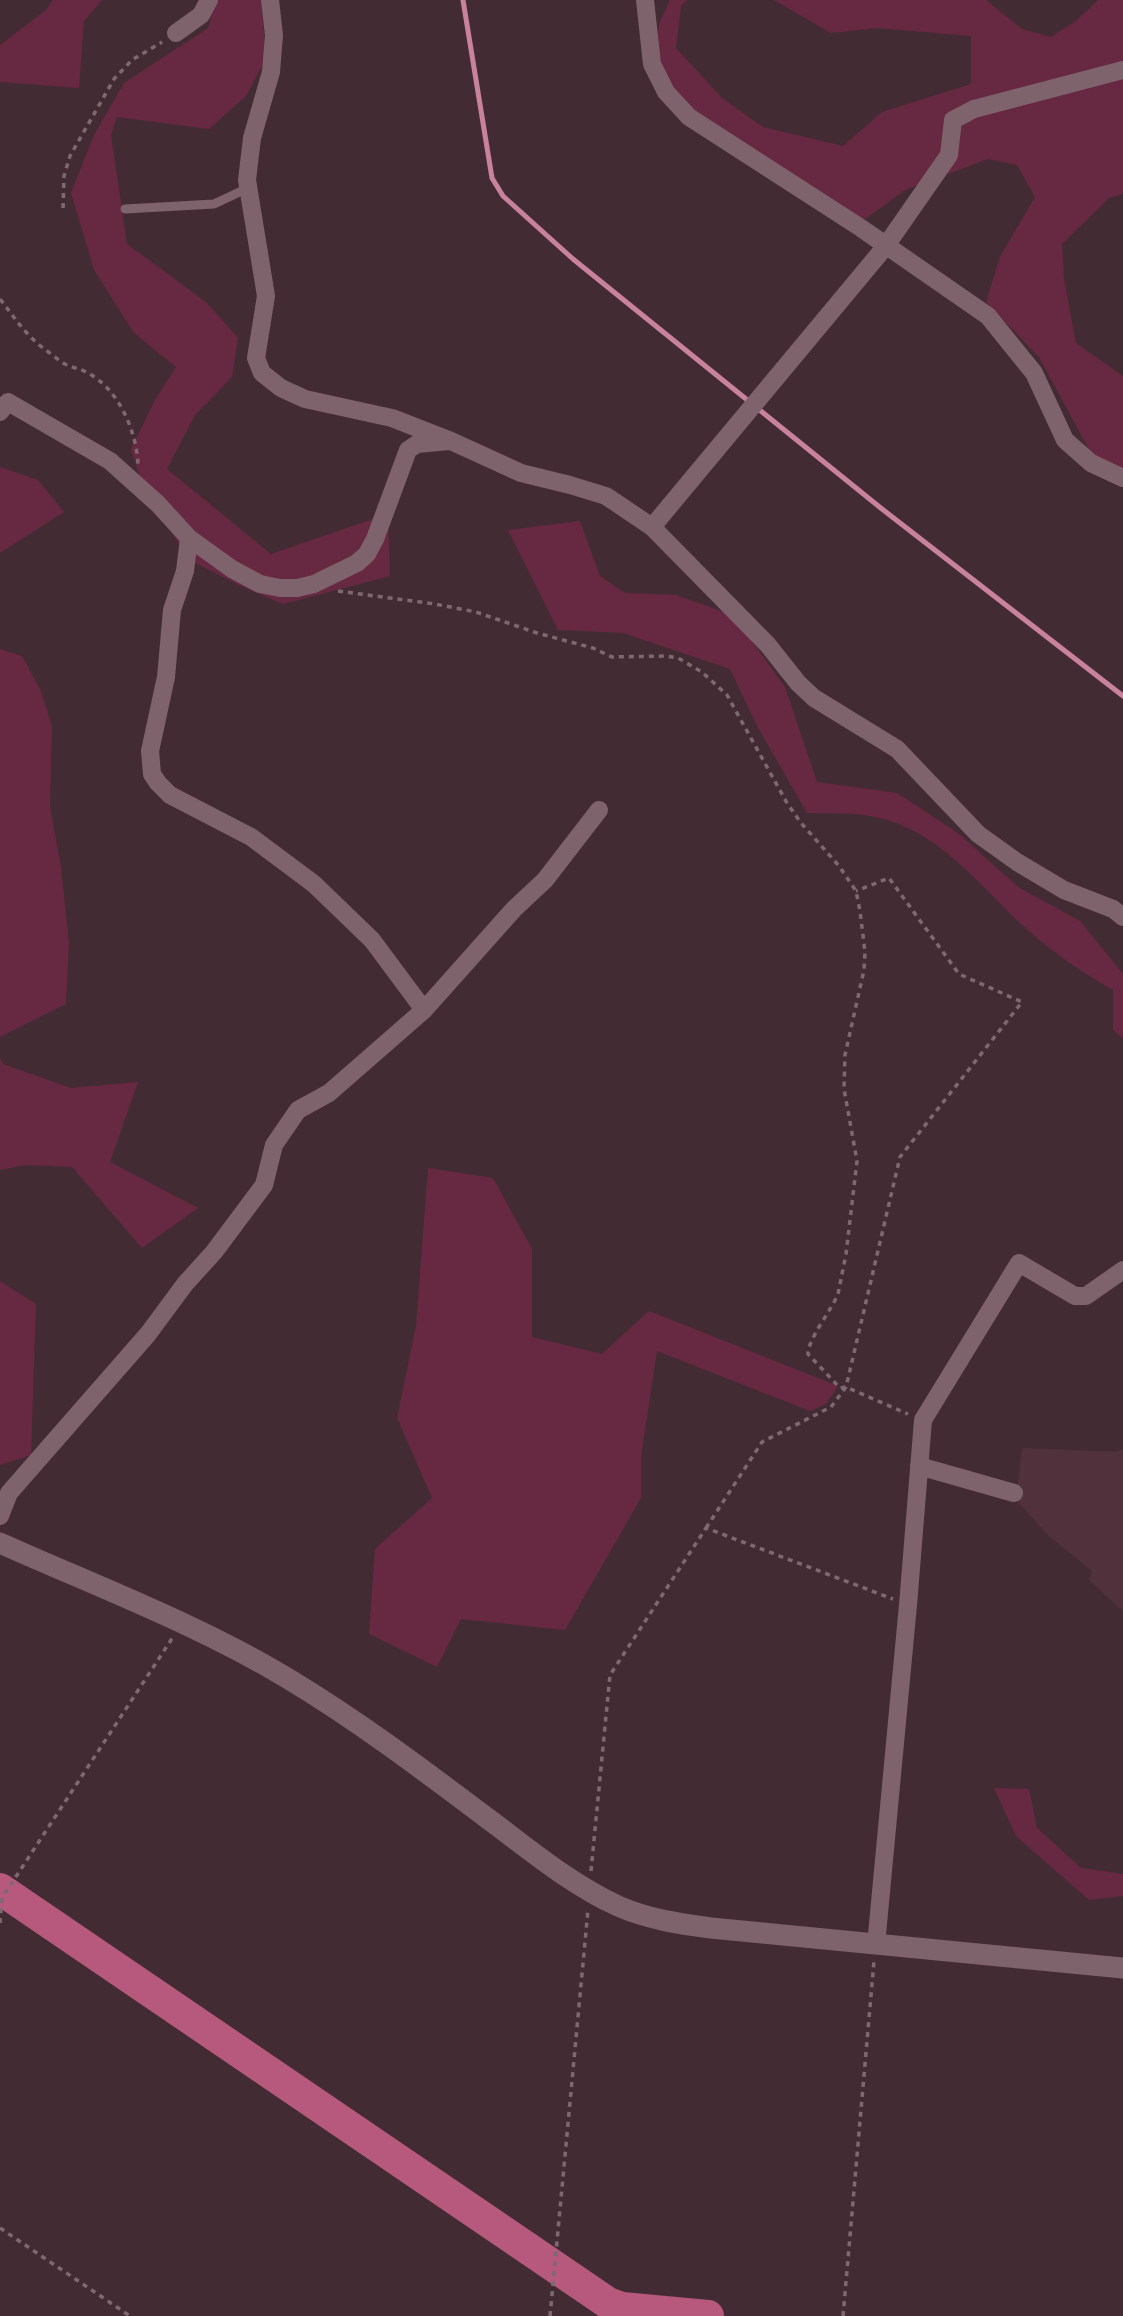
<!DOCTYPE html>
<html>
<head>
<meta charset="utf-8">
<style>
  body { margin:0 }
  canvas { display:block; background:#432b33 }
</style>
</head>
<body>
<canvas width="1123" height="2316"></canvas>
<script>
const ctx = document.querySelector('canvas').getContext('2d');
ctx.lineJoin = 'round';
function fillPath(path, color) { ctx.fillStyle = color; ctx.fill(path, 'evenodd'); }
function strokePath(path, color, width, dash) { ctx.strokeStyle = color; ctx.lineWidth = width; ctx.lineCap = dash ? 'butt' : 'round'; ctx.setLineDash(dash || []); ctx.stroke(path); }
fillPath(new Path2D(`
  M1022 1448 1116 1452 1123 1449V1611L1089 1580 1092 1571 1050 1537 1016 1500Z`), '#50313c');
fillPath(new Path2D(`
  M53 0H102L84 21 79 88 0 82V45L46 10Z
  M210 0H261L266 59 246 96 209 129 117 117 111 135 127 244 206 302 238 338 232 377 195 415 167 469 271 554 388 514 390 576 283 604 239 585 188 559 142 484 131 449 155 400 176 367 134 333 94 270 71 193 94 135 124 83 208 28 214 6Z
  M670 0H687L681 6 676 48 722 98 763 127 843 146 882 112 971 84V36L877 28 831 33 774 0H986L1022 29 1051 37 1077 20 1098 0H1123V194L1109 198 1062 244 1064 279 1076 343 1123 376V470L1092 455 1039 357 986 302 1000 257 1035 197 1017 165 988 159 905 190 864 220 696 114 670 85 656 59 659 24Z
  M0 467 38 480 64 512 0 553Z
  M580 521 600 576 625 593 676 595 733 615 785 687 817 782 897 793 958 833 1018 887 1080 921 1123 974V1038L1113 1030V990C1081 972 1048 949 1021 924 978 883 937 830 876 817 854 812 829 814 807 813L756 724 730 669 623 633 558 630 508 530Z
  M0 649 22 656 40 689 52 726 50 806 61 867 69 943 66 1004 0 1037Z
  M0 1058 3 1064 71 1088 138 1082 110 1162 198 1208 142 1248 72 1167 25 1165 0 1170Z
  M428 1168 493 1178 532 1249V1337L602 1354 649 1311 838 1386 826 1404 810 1411 657 1351 641 1457V1498L565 1630 461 1619 437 1667 369 1634 375 1549 432 1498 397 1418 416 1326Z
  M0 1281 36 1304 31 1455 0 1465Z
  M994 1788 1029 1789 1037 1828 1081 1868 1123 1874V1896L1089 1900 1016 1836Z`), '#672841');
strokePath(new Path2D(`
  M463 0 492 178 503 196 573 259 882 509 1123 696`), '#c9829c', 5);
strokePath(new Path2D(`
  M0 1889 608 2303 622 2308 708 2316`), '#b7597d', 32);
strokePath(new Path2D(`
  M63 208 64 176 70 156 114 79 132 60 162 42
  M0 299C15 318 23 332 43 348 50 353 58 360 65 364 72 368 79 368 86 372 118 388 136 429 138 464
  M338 591 435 604 476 612 537 633 593 648 612 657 666 656 678 658 702 672 727 695 787 803 801 823 839 866 856 891 860 911 865 952 864 970 845 1055 844 1089 857 1161 846 1254 838 1294C831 1311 808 1339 808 1354L840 1388 846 1387 908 1414
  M706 1528 762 1442 831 1407 846 1387 900 1157 1022 1002 959 974 889 878 856 891
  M591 1871 610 1675 706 1528 893 1599
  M0 1923 2 1898 173 1637
  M0 2228 130 2316
  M550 2316 588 1910
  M843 2316 874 1961`), '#7f6970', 3.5, [5, 5]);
strokePath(new Path2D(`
  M125 209 214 204 248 188`), '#7e636c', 9);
strokePath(new Path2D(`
  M270 0 274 35 271 72 252 138 247 180 266 296 256 358 262 373 281 388 305 399 392 418 451 441 521 473 570 485 606 496 652 527 768 645 798 683 814 698 897 749 978 834 1017 862 1064 890 1113 909 1123 917
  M645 0 652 64 666 92 689 117 861 228 988 316 1034 373 1065 440 1091 463 1123 478
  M176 33 201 15 209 0
  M0 412 8 402 110 461 158 504 189 538 232 569 260 584 280 588H297L314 584 357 563 367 554 375 539 408 450 417 444 449 441
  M652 527 885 247 949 155 953 120 974 109 1123 70
  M189 538 185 571 172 610 166 677 150 751 152 774 158 783 170 795 251 837 314 884 372 940 424 1010
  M919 1466 1014 1493
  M0 1516 9 1493 148 1334 185 1284 214 1252 264 1185 274 1145 298 1110 329 1093 424 1010 514 909 545 880 599 810
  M876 1945 908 1605 923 1420 1019 1263 1075 1296H1086L1123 1270`), '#7e636c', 18);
strokePath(new Path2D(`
  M0 1543C96 1586 197 1624 287 1678 357 1720 422 1769 487 1818 529 1849 570 1884 618 1906 647 1919 680 1924 711 1928L1123 1968`), '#7e636c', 21);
</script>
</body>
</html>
